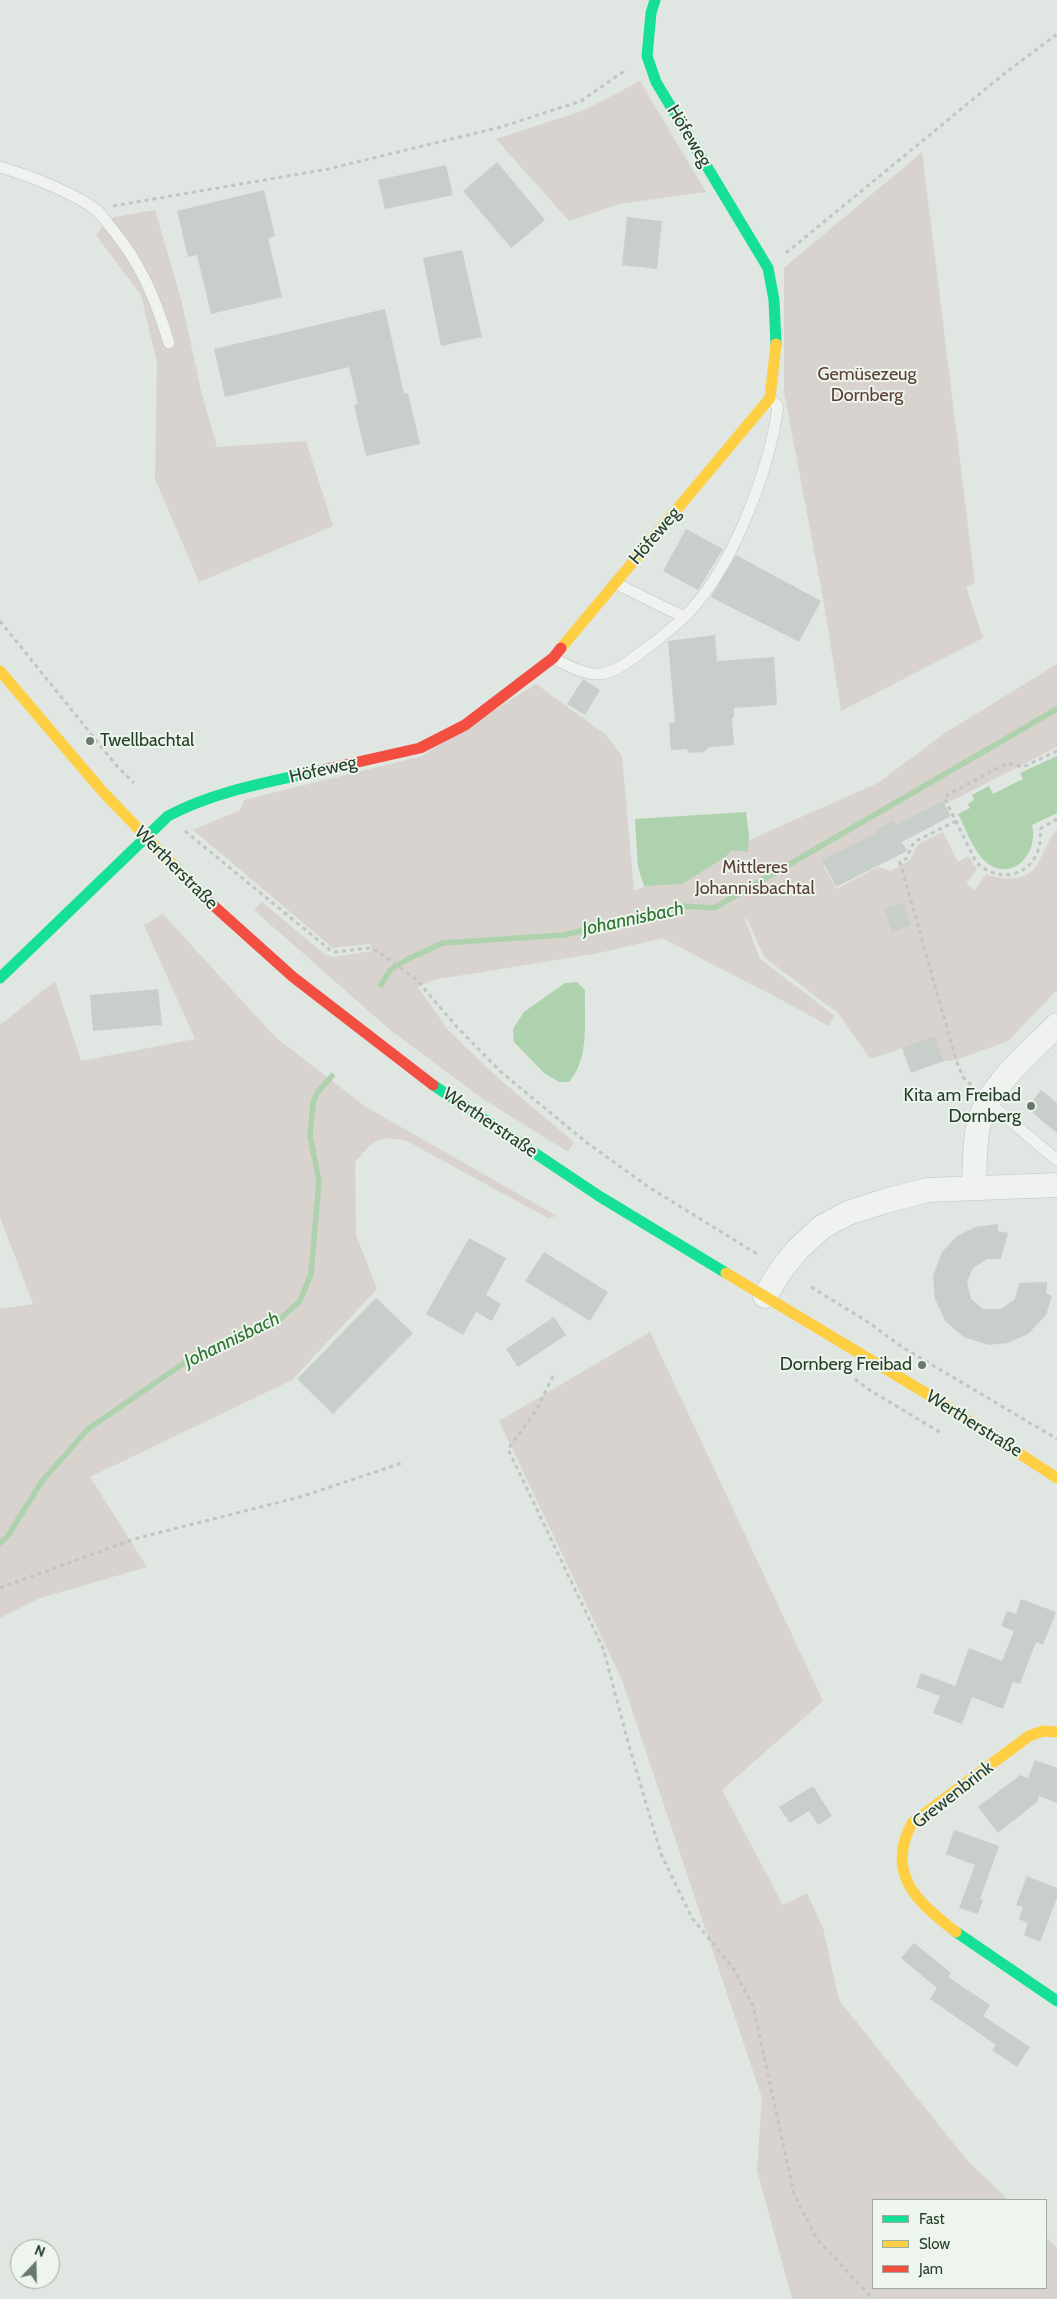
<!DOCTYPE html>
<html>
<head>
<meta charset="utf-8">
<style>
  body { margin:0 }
  #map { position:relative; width:1057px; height:2299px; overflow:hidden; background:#e0e6e1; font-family:Cabin,sans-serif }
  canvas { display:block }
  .legend { position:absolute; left:872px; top:2199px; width:175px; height:90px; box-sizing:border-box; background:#edf5ee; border:1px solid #9dac9f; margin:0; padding:6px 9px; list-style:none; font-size:15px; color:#263f29 }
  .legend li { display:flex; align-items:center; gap:10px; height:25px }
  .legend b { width:25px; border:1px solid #9dac9f }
  .north { position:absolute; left:10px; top:2239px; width:50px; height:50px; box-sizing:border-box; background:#edf5ee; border:1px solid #9dac9f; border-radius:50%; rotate:21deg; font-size:14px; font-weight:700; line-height:20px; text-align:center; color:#263f29 }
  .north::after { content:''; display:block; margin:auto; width:18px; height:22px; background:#677969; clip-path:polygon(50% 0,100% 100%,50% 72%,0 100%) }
</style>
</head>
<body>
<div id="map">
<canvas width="1057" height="2299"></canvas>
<ul class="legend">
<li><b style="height:6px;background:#16e098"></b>Fast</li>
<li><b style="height:6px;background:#ffcf43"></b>Slow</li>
<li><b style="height:6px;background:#f24e42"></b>Jam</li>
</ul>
<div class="north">N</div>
</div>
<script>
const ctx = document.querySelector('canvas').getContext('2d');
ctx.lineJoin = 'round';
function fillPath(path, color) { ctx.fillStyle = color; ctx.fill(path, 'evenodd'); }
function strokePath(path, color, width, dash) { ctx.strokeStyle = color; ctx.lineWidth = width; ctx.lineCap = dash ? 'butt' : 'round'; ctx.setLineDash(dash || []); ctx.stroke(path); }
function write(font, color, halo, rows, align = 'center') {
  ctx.font = font + ' Cabin,sans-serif'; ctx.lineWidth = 4; ctx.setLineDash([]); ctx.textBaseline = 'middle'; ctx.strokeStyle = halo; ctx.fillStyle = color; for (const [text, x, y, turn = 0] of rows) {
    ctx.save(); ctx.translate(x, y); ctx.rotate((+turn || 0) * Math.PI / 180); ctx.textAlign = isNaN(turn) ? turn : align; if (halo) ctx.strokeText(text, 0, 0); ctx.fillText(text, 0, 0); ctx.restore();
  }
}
fillPath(new Path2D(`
  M640 81 706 192 619 204 569 221 496 139 585 110Z
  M922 152 975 583 966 587 983 638 841 711 823 598 784 392V268Z
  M155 210 182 303 201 391 217 447 306 441 333 526 199 582 155 479 157 363 141 295 96 235 109 218Z
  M1057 664V747L824 866 836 889 878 867 891 871 910 860 918 844 943 832 958 862 968 856 977 869 966 883 975 890 986 874C1003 880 1028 883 1038 863 1045 851 1048 840 1057 829V990L1008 1041 956 1060 944 1061 935 1037 870 1059 839 1014 764 957 747 918 745 919 760 959 835 1016 828 1026C774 994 717 968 663 938L599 953 433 980 418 987 448 1030 498 1078 574 1142 568 1152 483 1099 389 1029 254 910 262 902 324 954 332 957 372 951 370 944 333 948 193 830 240 810 244 800 422 756 536 684 605 734 622 756 634 891 878 783 945 733ZM904 902 911 925 893 931 885 908Z
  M163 914 275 1037 366 1107 557 1216 548 1218 407 1141C376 1135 376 1139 355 1162L356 1235 377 1289 292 1380 90 1477 147 1567 40 1598 0 1618V1309L33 1304 0 1217V1025L55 981 81 1061 195 1039 144 925Z
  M650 1332 823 1701 722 1790 783 1905 807 1893 823 1928 839 2000 966 2159 1008 2200H873V2288H1046V2237L1057 2248V2299H792L757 2170 762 2098 622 1680 499 1421Z`), '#d8d3ce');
fillPath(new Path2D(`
  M1057 756V813L1032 825C1039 854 1012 883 986 862 973 851 966 829 958 814L970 808 968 804 974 800 972 795 989 786 993 794 1023 779 1020 773Z
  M746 812 749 836 748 852 732 850 725 857 682 884 644 886 638 867 635 819Z
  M577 982 585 990C584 1020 590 1058 569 1082H559L544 1073 514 1042 513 1029 524 1012 565 983Z`), '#add2ad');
strokePath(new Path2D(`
  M381 985 390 970 408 959 443 943 564 935 682 906 714 908 1057 709
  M0 1543 7 1537 42 1481 88 1429 187 1361 241 1336 278 1321 300 1301 311 1274 319 1181 310 1136 313 1103 317 1093 332 1076`), '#add2ad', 5.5);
fillPath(new Path2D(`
  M497 162 545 220 511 248 463 191Z
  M446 165 453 195 385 209 378 180Z
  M264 190 275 236 268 238 282 297 211 314 197 255 188 257 177 211Z
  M627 217 662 221 657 269 622 265Z
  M462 250 482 337 441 346 423 258Z
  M385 309 404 394 408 393 420 444 366 456 354 405 358 404 349 367 225 397 214 349Z
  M686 529 723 549 698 590 663 571Z
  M736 555 821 601 799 642 711 597Z
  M715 635 717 661 774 657 777 705 734 708V718H732L734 745 709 747 704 752 690 753 686 749 671 750 669 723 675 722 668 641Z
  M583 679 600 690 585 715 567 704Z
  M943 801 951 816 902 842 907 851 836 887 822 860 877 833 876 830 894 820 896 825Z
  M904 902 911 925 892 932 884 908Z
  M158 989 162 1025 93 1031 90 995Z
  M935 1036 944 1061 911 1073 902 1048Z
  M1041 1090 1057 1103V1133L1027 1108Z
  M998 1224V1231L1008 1233 1001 1259H987L973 1268 967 1282 971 1299 983 1309H1001L1015 1299 1019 1283 1047 1282 1046 1293 1052 1296 1046 1315 1028 1334 1008 1343 988 1345 964 1337 946 1322 935 1299 933 1276 942 1252 957 1236 975 1227Z
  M469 1238 506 1258 486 1295 501 1304 492 1321 476 1312 463 1335 426 1314Z
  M544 1252 608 1292 590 1321 525 1281Z
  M376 1298 413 1333 333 1414 297 1379Z
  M554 1317 566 1335 518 1367 506 1349Z
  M1021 1599 1056 1612 1043 1645 1036 1642 1020 1684 1013 1682 1003 1709 972 1697 962 1724 933 1713 940 1696 916 1687 921 1673 955 1686 969 1648 1002 1661 1014 1631 1001 1626 1007 1611 1016 1614Z
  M1035 1760 1057 1768V1803L1039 1796 1037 1802 998 1833 978 1807 1020 1775 1028 1778Z
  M813 1786 832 1816 818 1825 809 1811 790 1823 779 1807Z
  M954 1830 999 1846 980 1899 983 1900 978 1914 959 1908 975 1865 946 1854Z
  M1027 1876 1057 1888V1898L1040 1942 1024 1935 1028 1923 1019 1919 1023 1907 1016 1905Z
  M914 1943 951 1973 948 1977 990 2005 983 2016 1030 2047 1017 2067 992 2050 996 2045 930 1999 937 1988 901 1958Z`), '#c8cec9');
const lane = new Path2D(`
  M0 167C28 175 72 192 95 209 102 214 107 223 113 230 141 264 156 300 169 343
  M615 583 684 617
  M553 658C566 665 581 673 596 674 614 675 629 660 643 651 659 639 676 626 690 611 734 564 769 470 778 407L770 398
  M988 1102 1057 1160`);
const street = new Path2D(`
  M974 1187C975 1166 974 1143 979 1122 989 1085 1031 1052 1057 1025
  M765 1296 781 1270 798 1249 822 1227 848 1213 885 1201 928 1190 1057 1185`);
strokePath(lane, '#bec4bf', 12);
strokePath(street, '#bec4bf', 25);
strokePath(new Path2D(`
  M113 206 328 169 501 127 581 101 627 69
  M786 253 1005 73 1057 34
  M0 621 116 765 134 783
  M1057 751 1023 767 1007 763 944 797 976 862C1005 890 1045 869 1040 829L1057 819
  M956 821 914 842 906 859 900 862 956 1060 963 1077 973 1087
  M185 831 330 950 335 952 369 948 379 952 417 980 456 1026 501 1072 586 1142 647 1186 757 1254
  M811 1287 868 1322 902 1347 1057 1439
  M553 1376 536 1411 508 1449 603 1648 628 1742 661 1854 692 1918 733 1968 753 2006 794 2194 817 2239 873 2299
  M855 1379 868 1389 941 1433
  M0 1588 134 1539 300 1497 402 1463`), '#c0c6c1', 3, [4, 4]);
strokePath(lane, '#eff2ef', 11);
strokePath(street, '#eff2ef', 24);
strokePath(new Path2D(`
  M655 0 651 13 647 56 656 82 768 268 774 300 776 344
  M0 978 168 816C216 790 275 781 327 769
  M433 1085 599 1196 726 1273
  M956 1932 1057 2001`), '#16e098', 11);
strokePath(new Path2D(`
  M561 648 770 398 776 344
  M0 671 103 792 205 898
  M726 1273 934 1398 1057 1478
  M956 1932C917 1902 885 1874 912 1823L1029 1736 1043 1731 1057 1732`), '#ffcf43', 11);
strokePath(new Path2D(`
  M327 769 420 748 465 725 553 658 561 648
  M205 898 293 977 433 1085`), '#f24e42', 11);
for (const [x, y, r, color] of [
  [90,741,5,"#677969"],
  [1031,1106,5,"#677969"],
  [922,1365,5,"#677969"]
]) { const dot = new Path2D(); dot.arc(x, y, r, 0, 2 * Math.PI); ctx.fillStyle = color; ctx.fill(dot); strokePath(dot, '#edf5ee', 2); }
write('18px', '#263f29', '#edf5ee', [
  ["Höfeweg",689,136,59],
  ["Höfeweg",655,536,-50],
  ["Höfeweg",323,770,-13],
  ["Wertherstraße",176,868,45],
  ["Wertherstraße",490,1123,34],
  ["Wertherstraße",974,1424,32],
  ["Grewenbrink",953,1795,-38]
]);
write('18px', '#5b3f33', '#edf5ee', [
  ["Gemüsezeug",867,375],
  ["Dornberg",867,396],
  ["Mittleres",755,868],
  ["Johannisbachtal",755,889]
]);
write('18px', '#263f29', '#edf5ee', [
  ["Twellbachtal",100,741,"left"],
  ["Kita am Freibad",1021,1096],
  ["Dornberg",1021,1117],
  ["Dornberg Freibad",912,1365]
], 'right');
write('italic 19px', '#2f7432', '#edf5ee', [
  ["Johannisbach",633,919,-12],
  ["Johannisbach",232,1340,-26]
]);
</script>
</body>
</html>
